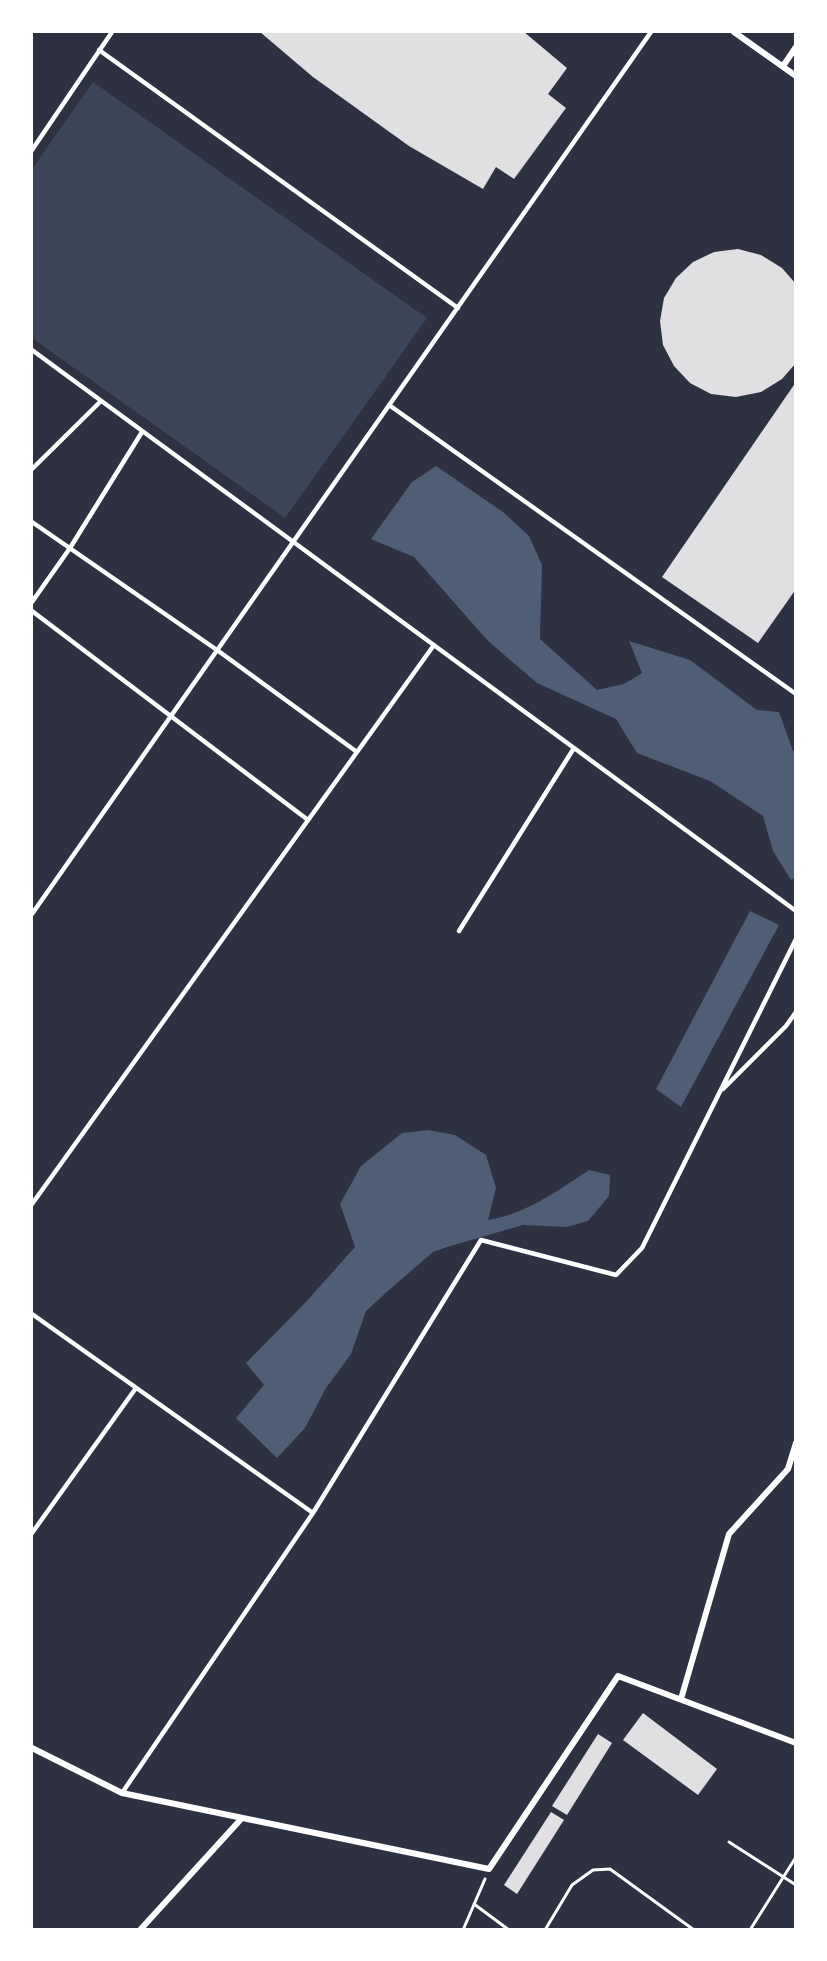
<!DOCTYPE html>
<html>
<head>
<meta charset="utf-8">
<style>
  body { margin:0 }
  #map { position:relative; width:827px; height:1961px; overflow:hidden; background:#2d3142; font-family:Roboto,sans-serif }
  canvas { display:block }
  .frame { position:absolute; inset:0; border:33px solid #fff; pointer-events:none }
</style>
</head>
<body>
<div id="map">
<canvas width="827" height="1961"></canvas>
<div class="frame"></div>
</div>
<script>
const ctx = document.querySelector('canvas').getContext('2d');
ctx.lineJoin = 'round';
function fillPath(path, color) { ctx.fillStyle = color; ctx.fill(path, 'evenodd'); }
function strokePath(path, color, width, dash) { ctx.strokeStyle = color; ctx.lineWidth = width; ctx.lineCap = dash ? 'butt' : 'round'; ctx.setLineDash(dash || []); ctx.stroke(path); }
fillPath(new Path2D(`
  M93 82 427 318 285 518 32 338V169Z`), '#3c4559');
fillPath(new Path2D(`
  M436 466 503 512 529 536 542 565 540 639 597 690 624 684 642 673 629 641 690 660 757 710 779 712 793 751H795L796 877 791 880 773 851 763 816 710 781 637 753 616 719 537 683 488 641 414 557 371 539 412 482Z
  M750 911 779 925 681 1107 656 1089Z
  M428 1130 455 1135 486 1155 496 1188 488 1220C526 1214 557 1191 589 1170L610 1175 609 1196 588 1221 566 1227 523 1225 447 1247 433 1252 389 1290 366 1311 351 1354 326 1388 305 1428 277 1458 236 1418 264 1385 246 1363 304 1304 355 1247 340 1204 361 1166 402 1133Z`), '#4f5d75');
fillPath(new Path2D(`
  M260 32H524L567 68 548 94 566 108 514 179 496 167 483 189 409 146 313 77Z
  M738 249 761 255 782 268 796 284V363L782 379 761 392 736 397 711 394 690 383 674 366 663 345 660 321 664 298 676 278 693 262 714 252Z
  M796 382V589L758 643 662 577Z
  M643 1713 717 1769 698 1795 623 1740Z
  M598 1734 612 1743 567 1815 552 1806Z
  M551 1812 564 1820 517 1894 504 1885Z`), '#e0e0e3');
strokePath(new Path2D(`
  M729 1842 796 1885
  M474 1904 509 1930
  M463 1930 485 1879
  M545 1930 572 1885 593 1870 610 1869 694 1930
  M750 1930 796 1857`), '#fff', 3);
strokePath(new Path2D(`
  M99 50 458 308
  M32 150 112 32
  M32 350 796 911
  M389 405 796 694
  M32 469 101 401
  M32 522 217 650 357 752
  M32 602 70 548 142 432
  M32 611 308 820
  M32 914 651 32
  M459 931 574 748
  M723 1089 786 1026 796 1012
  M32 1204 434 645
  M32 1314 313 1513
  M32 1533 136 1388
  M122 1793 313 1513 481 1240 616 1275 642 1248 796 939`), '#fff', 4.5);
strokePath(new Path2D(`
  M734 32 796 76
  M783 66 796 47
  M681 1699 729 1534 788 1469 796 1443
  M32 1748 122 1793 489 1869 618 1676 796 1743
  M140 1930 242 1818`), '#fff', 6);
</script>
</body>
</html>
